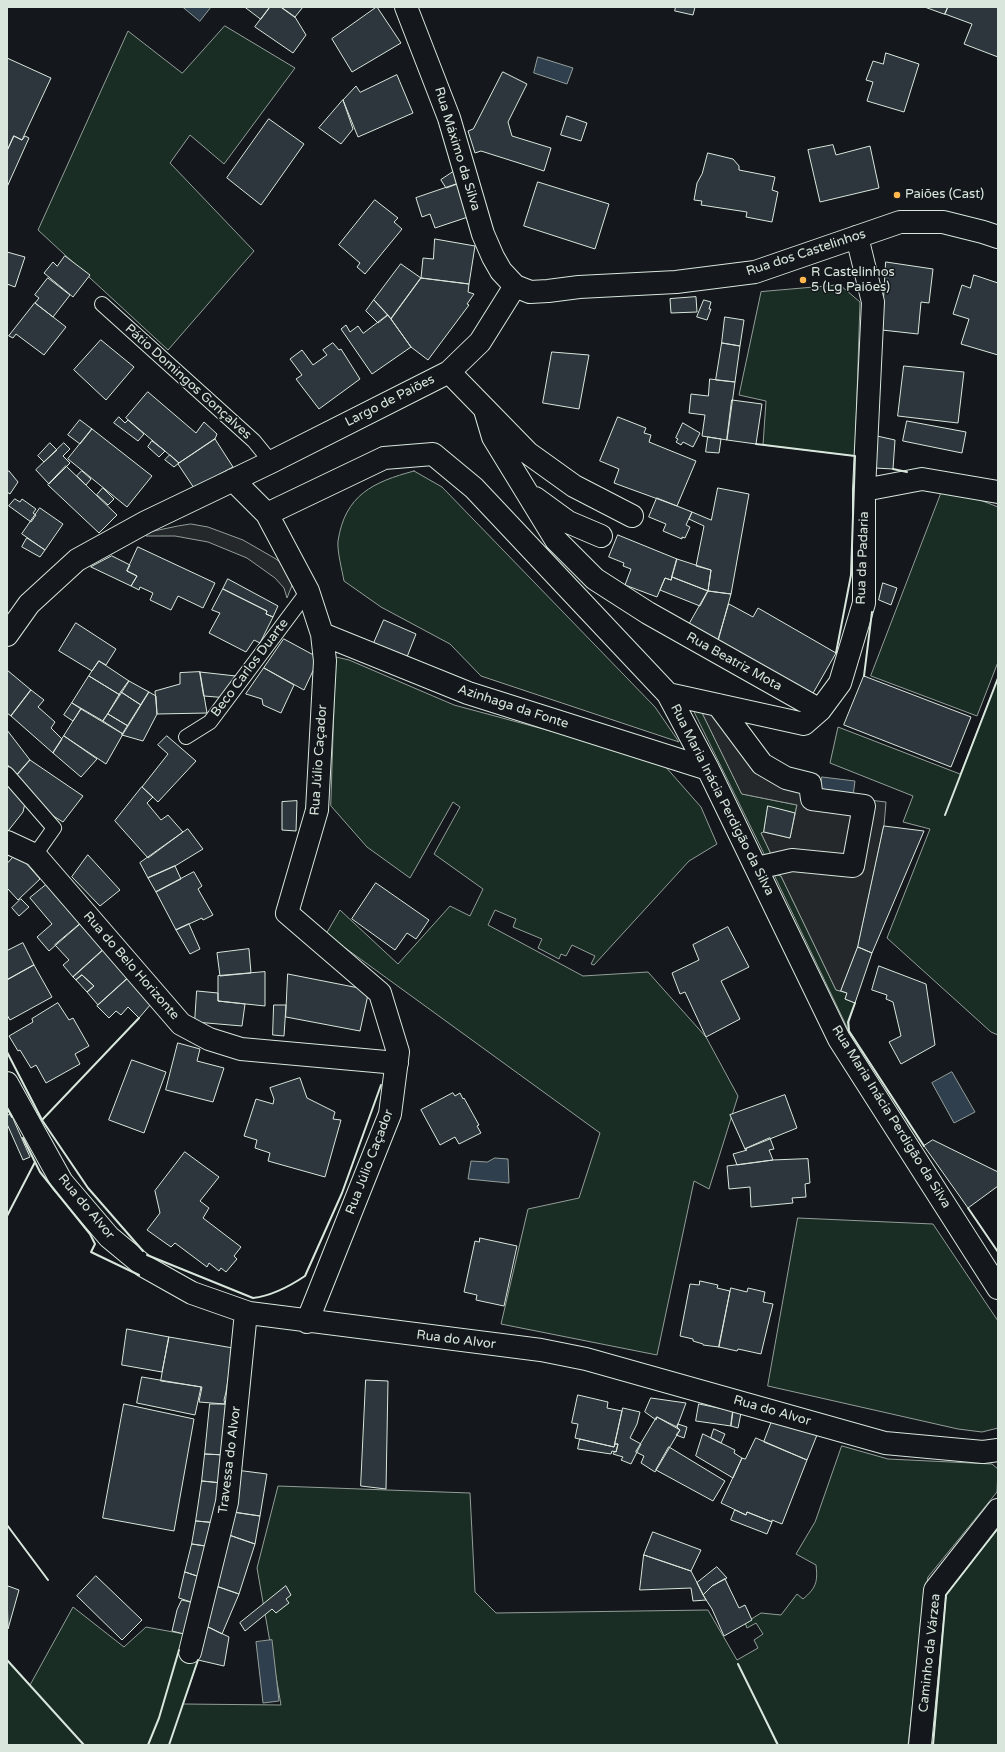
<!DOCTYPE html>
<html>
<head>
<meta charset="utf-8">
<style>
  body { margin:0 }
  #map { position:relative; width:1005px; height:1752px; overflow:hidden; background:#14181c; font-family:"Varela Round",sans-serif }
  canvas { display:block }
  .frame { position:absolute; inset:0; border:8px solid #d8e6dc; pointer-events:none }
</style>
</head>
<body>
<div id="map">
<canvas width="1005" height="1752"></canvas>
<div class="frame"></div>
</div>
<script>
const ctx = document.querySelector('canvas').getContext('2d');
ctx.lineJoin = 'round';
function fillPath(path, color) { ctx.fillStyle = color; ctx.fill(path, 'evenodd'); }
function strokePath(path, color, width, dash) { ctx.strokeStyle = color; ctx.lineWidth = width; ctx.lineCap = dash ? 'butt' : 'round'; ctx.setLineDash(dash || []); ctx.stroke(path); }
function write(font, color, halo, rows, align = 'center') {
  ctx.font = font + ' "Varela Round",sans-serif'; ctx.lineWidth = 3; ctx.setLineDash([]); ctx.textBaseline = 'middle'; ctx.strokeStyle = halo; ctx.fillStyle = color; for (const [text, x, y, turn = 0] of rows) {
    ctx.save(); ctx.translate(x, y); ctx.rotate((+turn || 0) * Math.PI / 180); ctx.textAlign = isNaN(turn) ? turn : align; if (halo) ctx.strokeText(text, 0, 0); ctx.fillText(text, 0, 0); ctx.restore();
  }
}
const green = new Path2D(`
  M225 26 295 68 224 164 190 135 170 163 254 251 168 350 38 230 128 31 182 73Z
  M840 285 860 302 855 456 763 445 766 401 739 395 761 292Z
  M414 471 442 487 655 707 679 742 481 676 450 644 381 607 344 581C342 570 337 551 338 541 345 495 373 482 414 471Z
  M944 486 998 507V662L977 716 871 676Z
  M336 657 349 660 454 705 621 750 664 765 701 807 717 844 689 861 594 965 591 964 595 956 572 945 566 956 561 954 559 959 538 948 542 939 513 927 516 919 495 910 488 925 583 976 648 972 706 1037 738 1096 709 1189 694 1181 657 1355 501 1324 528 1209 579 1198 600 1133 326 934 340 910 398 964 450 906 470 916 483 889 434 854 460 807 453 802 410 878 367 847 331 806Z
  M998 678V1035L991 1032 887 938 930 829 903 822 913 796 830 763 838 727 960 774Z
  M691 705 699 706 742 794 797 805 795 813 768 807 764 832 761 833 771 854 767 859Z
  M774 874 781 876 836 990 847 993 845 999 855 1003 849 1022V1031Z
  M798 1218 933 1224 998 1321V1428L982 1432 958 1429 768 1386Z
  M842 1446 888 1459 992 1464 998 1469 997 1492 928 1577 926 1588 908 1745H778L764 1717 777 1745H7V1660L30 1685 73 1607 124 1647 146 1627 184 1634 198 1660 183 1704 281 1705 257 1568 278 1486 470 1493 475 1592 496 1613 708 1610 737 1660 758 1648 754 1640 763 1634 756 1623 747 1628 745 1623 761 1613 781 1615 797 1594 803 1599C816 1588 818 1582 816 1565L796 1554 815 1522Z
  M998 1528V1745H933L946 1595Z`);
fillPath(green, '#1a2d24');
strokePath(green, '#939e99', 1);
const parking = new Path2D(`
  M191 524 208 527 243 540 276 559 288 568 293 583 287 598 284 588 275 578 247 558 208 542 175 536H146L144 533 178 526Z
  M699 706 730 711 767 758 790 771 819 776 818 794 886 802 884 826 858 947 841 991 836 990 781 876 774 874 771 854 761 833 764 832 790 838 797 805 742 794Z`);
fillPath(parking, '#24282b');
strokePath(parking, '#939e99', 1);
const water = new Path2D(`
  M183 7H211L200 21Z
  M538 57 573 68 567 84 534 73Z
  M822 777 855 781 853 796 820 792Z
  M952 1072 975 1112 954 1123 932 1083Z
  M495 1158 508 1159 509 1183 468 1179 471 1161 487 1162Z
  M272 1640 279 1701 263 1703 256 1642Z`);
fillPath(water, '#2f3f4d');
strokePath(water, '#939e99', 1);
const building = new Path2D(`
  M245 7H270L261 19Z
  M270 7H281L295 17 306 35 293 53 255 27Z
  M281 7H303L295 17Z
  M377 7 401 43 352 72 332 39Z
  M676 7H695L693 15 675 11Z
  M925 7H948L945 14Z
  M948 7H998V57L964 44 972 24 945 14Z
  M886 53 919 64 904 112 867 101 873 82 866 80 873 61 883 64Z
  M7 58 51 78 22 140 14 136 7 151Z
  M503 72 527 84 508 122 512 136 551 148 544 171 481 151 475 153 468 131 473 129Z
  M397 75 413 113 358 137 343 100 356 86 360 92Z
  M343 100 353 129 341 144 319 128Z
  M567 116 587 123 581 141 561 135Z
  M269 119 304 144 261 205 227 178Z
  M14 136 22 140 25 136 29 138 7 187V151Z
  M833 145 836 155 870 146 879 188 820 202 808 150Z
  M708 153 733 159 739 166V170L775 177 772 190 778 192 772 222 746 217 747 212 701 205 702 201 694 200 697 183 702 174Z
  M453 172 460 183 446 188 441 180Z
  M538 182 609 204 595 249 524 226Z
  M460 183 471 216 435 228 430 214 422 217 416 198Z
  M375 200 398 218 394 222 402 229 365 274 357 267 360 263 339 245Z
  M435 239 475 246 469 284 421 278 423 258 433 259Z
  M7 252 25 257 15 287 7 284Z
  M65 256 90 275 73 297 44 273 53 262 57 266Z
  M886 262 933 269 929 303 921 302 918 334 882 330Z
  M401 264 421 278 391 319 374 300Z
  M974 275 998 283V355L961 344 969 319 953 314 962 285 970 288Z
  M48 278 70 295 53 317 35 303 39 298 35 295Z
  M421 278 469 284 468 292 474 294 467 304 469 305 428 360 411 347 391 319Z
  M696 297 697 312 671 313 670 299Z
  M374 300 388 315 378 323 366 311Z
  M704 300 711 302 709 309H711L707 320 697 317Z
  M35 303 66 327 44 355 16 334 13 338 9 336Z
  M388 315 411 347 372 374 341 329 346 325 350 332 358 326 363 333Z
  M725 317 744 320 740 346 722 343Z
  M101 340 134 367 106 400 74 370Z
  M333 343 339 350 341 349 360 379 319 409 296 379 302 375 290 359 302 350 313 365 327 355 323 350Z
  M722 343 740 346 735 382 716 380Z
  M552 352 589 355 579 409 543 403Z
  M904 366 964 372 958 423 898 416Z
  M710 379 735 382 727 440 702 436 705 415 689 413 691 394 708 396Z
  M148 392 196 433 204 422 217 434 215 439 179 463 126 418Z
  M732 400 762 404 756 444 727 440Z
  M119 417 125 423 128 420 144 434 138 441 114 423Z
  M618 417 646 428 644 433 651 435 649 442 696 461 677 506 614 483 619 469 600 461Z
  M80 420 92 429 80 444 68 435Z
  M907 421 966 432 962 453 903 441Z
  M683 423 700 433 693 447 683 442 681 445 676 442 678 439 676 438Z
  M92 429 152 476 127 507 68 459Z
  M877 436 895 440 893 469 875 468Z
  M708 437 721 439 719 453 706 452Z
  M215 439 233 467 194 488 178 464Z
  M152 441 165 451 159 457 148 447Z
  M50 443 57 450 44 462 38 456Z
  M64 443 70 449 63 456 70 463 49 484 36 470Z
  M170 455 179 463 174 467 165 460Z
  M66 466 117 515 99 533 48 485Z
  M9 471 18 482 10 494 7 492V473Z
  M82 471 91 479 86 485 77 476Z
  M103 488 114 499 108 505 97 495Z
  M718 488 749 494 731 594 708 591 711 570 696 566 704 526 689 519 692 512 711 520Z
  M657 498 692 512 686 525 690 527 685 538 682 537V539L663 531 666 524 649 517Z
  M15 499 20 502 22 499 36 509 33 513 36 515 31 522 9 506Z
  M40 508 63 524 45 550 22 534Z
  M618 535 677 559 671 580 665 578 657 597 625 585 631 569 623 566 624 563 609 557Z
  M27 538 45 550 40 557 22 547Z
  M138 547 215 583 203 608 178 596 171 610 150 600 153 593 140 587 139 590 131 586 137 576 127 571Z
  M112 556 130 565 127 571 137 576 131 586 91 567Z
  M677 559 711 570 708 591 672 577Z
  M672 577 708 591 700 606 660 590 665 578 671 580Z
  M228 579 278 606 273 617 266 614 267 611 223 589Z
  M883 583 897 588 891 605 879 600Z
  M223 589 267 611 266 614 273 617 260 643 254 640 246 652 209 633 220 613 212 610Z
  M708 591 731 594 718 641 686 630Z
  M729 604 753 617 758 608 836 653 812 695 718 641Z
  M384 620 416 634 407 657 374 643Z
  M76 623 116 649 106 665 99 661 92 671 59 651Z
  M284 639 319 658 304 690 264 668Z
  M99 661 129 681 120 695 89 676Z
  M264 668 294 685 281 713 263 705 262 699 246 694Z
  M7 670 31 690 11 716 7 713Z
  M200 672 207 713 157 714 155 691 180 684V673Z
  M200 672 236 676 228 698 204 696Z
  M89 676 120 695 103 721 72 703Z
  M864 676 971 717 951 767 844 725Z
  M129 681 149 692 141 705 121 692Z
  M31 690 44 700 38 707 55 722 51 728 62 739 53 753 11 716Z
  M121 692 141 705 128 726 108 714Z
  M149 692 156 696 157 714 143 741 122 735Z
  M72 703 81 709 73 721 64 715Z
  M81 709 123 734 106 764 64 736Z
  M108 714 128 726 123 734 103 721Z
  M7 730 30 760 16 776 7 764Z
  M64 736 97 759 81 777 53 753Z
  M167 736 196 761 158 802 142 787 168 754 158 745Z
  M30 760 83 796 63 822 50 814 16 776Z
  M9 784 25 803 23 812 8 831 7 830V787Z
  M142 787 153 797 147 803 161 820 168 815 183 832 148 858 115 821Z
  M297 801 296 831 282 830V802Z
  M768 806 795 813 790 838 764 832Z
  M884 826 924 831 872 953 858 947Z
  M188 829 203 849 175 866 148 878 140 863Z
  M17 853 40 879 18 900 7 888V864Z
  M88 855 120 890 100 906 72 877Z
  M175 866 181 879 156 892 148 878Z
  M194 872 202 886 198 889 213 915 203 920 202 918 176 930 156 892Z
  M376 883 429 920 416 939 407 933 395 950 352 919Z
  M46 885 80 924 49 951 37 937 52 924 30 898Z
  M21 899 29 907 19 916 12 908Z
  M80 924 103 950 73 977 63 965 69 960 55 945Z
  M189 924 200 949 190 954 176 930Z
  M728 927 749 967 721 981 740 1019 706 1037 685 992 680 994 672 973 699 960 693 945Z
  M23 943 34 965 7 980V951Z
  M858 947 872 953 855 1003 845 999 847 993 841 991Z
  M249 949 251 973 220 976 217 953Z
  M103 950 128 978 98 1005 87 992 94 986 82 975 76 980 73 977Z
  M34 965 52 997 10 1020 7 1015V980Z
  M879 966 926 984 935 1045 901 1064 889 1042 901 1036 893 1002 886 999 887 995 872 990Z
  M265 972V1006L218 1001V976Z
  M288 974 369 990 360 1031 286 1017Z
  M82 975 94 986 87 992 76 980Z
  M128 978 151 1004 139 1018 128 1007 121 1015 116 1011 109 1018 97 1006Z
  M197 991 218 993V1001L245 1004 242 1026 195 1022Z
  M58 1003 69 1020 73 1018 89 1046 75 1054 80 1064 46 1083 36 1065 31 1068 20 1050 18 1051 9 1036 33 1022 32 1019Z
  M274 1005H286L284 1036 273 1035Z
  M178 1043 200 1049 197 1061 224 1068 213 1102 166 1090Z
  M132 1060 166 1072 144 1133 109 1120Z
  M300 1078 307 1098 335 1112 333 1119 341 1120 325 1177 268 1161 270 1153 255 1148 257 1140 244 1136 256 1099 273 1104 274 1099 270 1088Z
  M453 1093 455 1096 460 1093 463 1099 464 1098 479 1125 477 1126 481 1133 459 1144 455 1137 440 1145 421 1110Z
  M785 1095 797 1128 745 1149 730 1115Z
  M11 1114 30 1157 23 1160 7 1124V1116Z
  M770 1138 774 1149 769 1150 773 1160 737 1165 733 1154 747 1150 745 1149Z
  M933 1140 998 1172V1186L968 1208 924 1146Z
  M185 1152 219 1177 200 1201 209 1208 203 1218 241 1247 234 1256 237 1259 226 1272 221 1268 219 1271 209 1263 207 1267 175 1243 171 1247 147 1230 160 1213 155 1191Z
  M808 1159 810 1183 805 1184 806 1197 792 1198 793 1203 751 1207 750 1187 729 1189 727 1166 773 1160Z
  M480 1238 517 1246 504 1306 476 1300 477 1295 464 1292 475 1241 479 1242Z
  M700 1281 718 1285 717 1288 730 1291 719 1347 703 1345V1344L693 1341V1339L680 1336 690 1284 699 1285Z
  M731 1288 747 1292 748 1288 765 1292 763 1302 773 1304 761 1354 738 1349 737 1351 719 1347Z
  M127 1329 169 1337 162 1372 122 1365Z
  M169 1337 233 1348 226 1392 224 1400 225 1404 199 1402 202 1387 161 1381Z
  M142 1377 201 1387 195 1415 137 1403Z
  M366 1380 388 1381 386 1489 361 1486Z
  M578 1395 608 1402 607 1408 622 1411 614 1447 575 1438 578 1424 572 1423Z
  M651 1398 686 1403 677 1427 657 1417 656 1420 645 1412Z
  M124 1404 194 1419 174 1531 103 1518Z
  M210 1404H225L229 1414 225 1455 205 1454Z
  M699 1404 733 1411 731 1426 696 1421Z
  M623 1408 640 1412 637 1424 630 1438 641 1444 631 1464 621 1460 623 1457 613 1454 615 1451 616 1452 618 1444H615Z
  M733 1411 741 1413 738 1428 731 1426Z
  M657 1417 680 1430 655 1472 641 1463 644 1456 636 1452Z
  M772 1421 817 1435 807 1460 764 1442Z
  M678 1424 687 1427 684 1438 676 1435 680 1430 677 1427Z
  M714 1429 725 1434 721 1443 711 1438Z
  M703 1434 735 1450 734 1453 742 1458 733 1478 696 1456Z
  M756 1438 807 1460 782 1524 772 1520V1522L747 1512 746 1515 721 1503 742 1458 745 1459Z
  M580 1439 614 1447 615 1444H618L616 1452 612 1451 611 1454 578 1449Z
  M669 1447 725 1481 713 1501 656 1470Z
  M205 1454 225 1455 222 1483 202 1481Z
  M236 1470 267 1474 260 1516 233 1512Z
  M202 1481 222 1483 218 1523 196 1521Z
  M735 1510 746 1515 747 1512 772 1522 767 1534 731 1520Z
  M233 1512 260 1516 255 1544 229 1535Z
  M196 1521 218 1523 212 1547 192 1544Z
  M653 1532 701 1550 691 1571 644 1555Z
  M229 1535 255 1544 239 1594 213 1585Z
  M192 1544 212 1547 203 1578 185 1572Z
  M644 1555 691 1571 706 1600 693 1601 691 1588 640 1590Z
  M717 1567 727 1578 712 1586 703 1595 697 1583Z
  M185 1572 203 1578 194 1603 179 1598Z
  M96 1576 142 1620 122 1640 77 1596Z
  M725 1579 739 1608 745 1605 752 1620 724 1636 712 1609 703 1595 712 1586Z
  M213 1585 239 1594 222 1634 202 1624Z
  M8 1586 19 1590 8 1629 7 1589Z
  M286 1586 291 1595 286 1599 289 1603 276 1613 272 1609 245 1631 240 1623Z
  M182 1600 194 1603 184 1634 172 1631 177 1610Z
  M202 1624 229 1637 224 1666 198 1660Z`);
fillPath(building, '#2c363c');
strokePath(building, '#d8e6dc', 1);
const lane = new Path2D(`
  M102 304 254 441 271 462
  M186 737 210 722 308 591
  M7 774 54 828 35 855`);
const street = new Path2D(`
  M449 372 528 453 574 486 632 516
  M485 410 493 437 556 540 595 579 648 613 820 710
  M233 480 267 514 308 591 322 634 325 661 317 810 287 913 380 993 398 1052 390 1114 307 1322
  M864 490 922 479 998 492
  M535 498 568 522 601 536
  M267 514 384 458 433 454 474 488 668 694 708 769 839 1039 998 1288
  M322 634 468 693 708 769
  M7 635 29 604 77 560 146 522 271 462 449 372 480 342 515 286
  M668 694 804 724 820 710 840 683 864 603V490L873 302 857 237
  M718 705 762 764 786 778 810 784 812 799 864 806 853 866 792 860 757 868
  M7 842 35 855 181 1024 209 1039 241 1049 397 1063
  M7 1083 62 1182 109 1237 144 1266 192 1293 249 1313 541 1350 586 1359 885 1443 983 1452 998 1450
  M190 1652 227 1502 246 1312
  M920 1745 935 1590 998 1510`);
const secondary = new Path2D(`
  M406 7 449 118 483 234 493 257 501 271 515 286 530 292 548 291 579 287 676 282 755 272 900 222H943L983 232 998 237`);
strokePath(lane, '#d8e6dc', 16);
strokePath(street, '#d8e6dc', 24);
strokePath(secondary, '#d8e6dc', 24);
strokePath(lane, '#14181c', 14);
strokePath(street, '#14181c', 22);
strokePath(secondary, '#14181c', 22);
strokePath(new Path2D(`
  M756 444 855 456 851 575 836 653
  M893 469 907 472
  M864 676 872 612
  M945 815 998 678
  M855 1003 848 1022 849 1031 924 1146
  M7 1052 42 1120 139 1018
  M7 1108 12 1117
  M42 1120 88 1188 143 1251
  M23 1138 40 1172 90 1234 95 1244 91 1252 139 1275
  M968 1208 998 1252
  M7 1216 35 1162
  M147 1255 253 1298C271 1296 290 1286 305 1276L342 1193 381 1085
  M7 1525 48 1580
  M7 1660 84 1745
  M738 1664 778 1745
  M148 1745 159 1718 179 1650
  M169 1745 198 1660
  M933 1745 946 1595 998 1528`), '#d8e6dc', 2);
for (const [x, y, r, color] of [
  [897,195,4,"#ffb74d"],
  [803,280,4,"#ffb74d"]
]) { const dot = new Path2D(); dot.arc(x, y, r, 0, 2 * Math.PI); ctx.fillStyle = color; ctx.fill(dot); strokePath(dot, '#14181c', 1.5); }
write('13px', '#d8e6dc', '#14181c', [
  ["Rua Máximo da Silva",457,149,73],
  ["Rua dos Castelinhos",806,253,-18],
  ["Pátio Domingos Gonçalves",188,382,42],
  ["Largo de Paiões",390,401,-27],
  ["Rua da Padaria",863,558,-88],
  ["Rua Beatriz Mota",734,662,29],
  ["Beco Carlos Duarte",250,668,-53],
  ["Azinhaga da Fonte",513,707,18],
  ["Rua Júlio Caçador",319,760,-86],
  ["Rua Maria Inácia Perdigão da Silva",722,800,63],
  ["Rua do Belo Horizonte",131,966,49],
  ["Rua Maria Inácia Perdigão da Silva",891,1117,58],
  ["Rua Júlio Caçador",370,1162,-69],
  ["Rua do Alvor",86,1207,50],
  ["Rua do Alvor",456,1340,7],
  ["Rua do Alvor",772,1411,16],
  ["Travessa do Alvor",230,1460,-83],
  ["Caminho da Várzea",930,1653,-84]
]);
write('13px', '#d8e6dc', '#14181c', [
  ["Paiões (Cast)",905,195],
  ["R Castelinhos",811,273],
  ["5 (Lg Paiões)",811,288]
], 'left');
</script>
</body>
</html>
